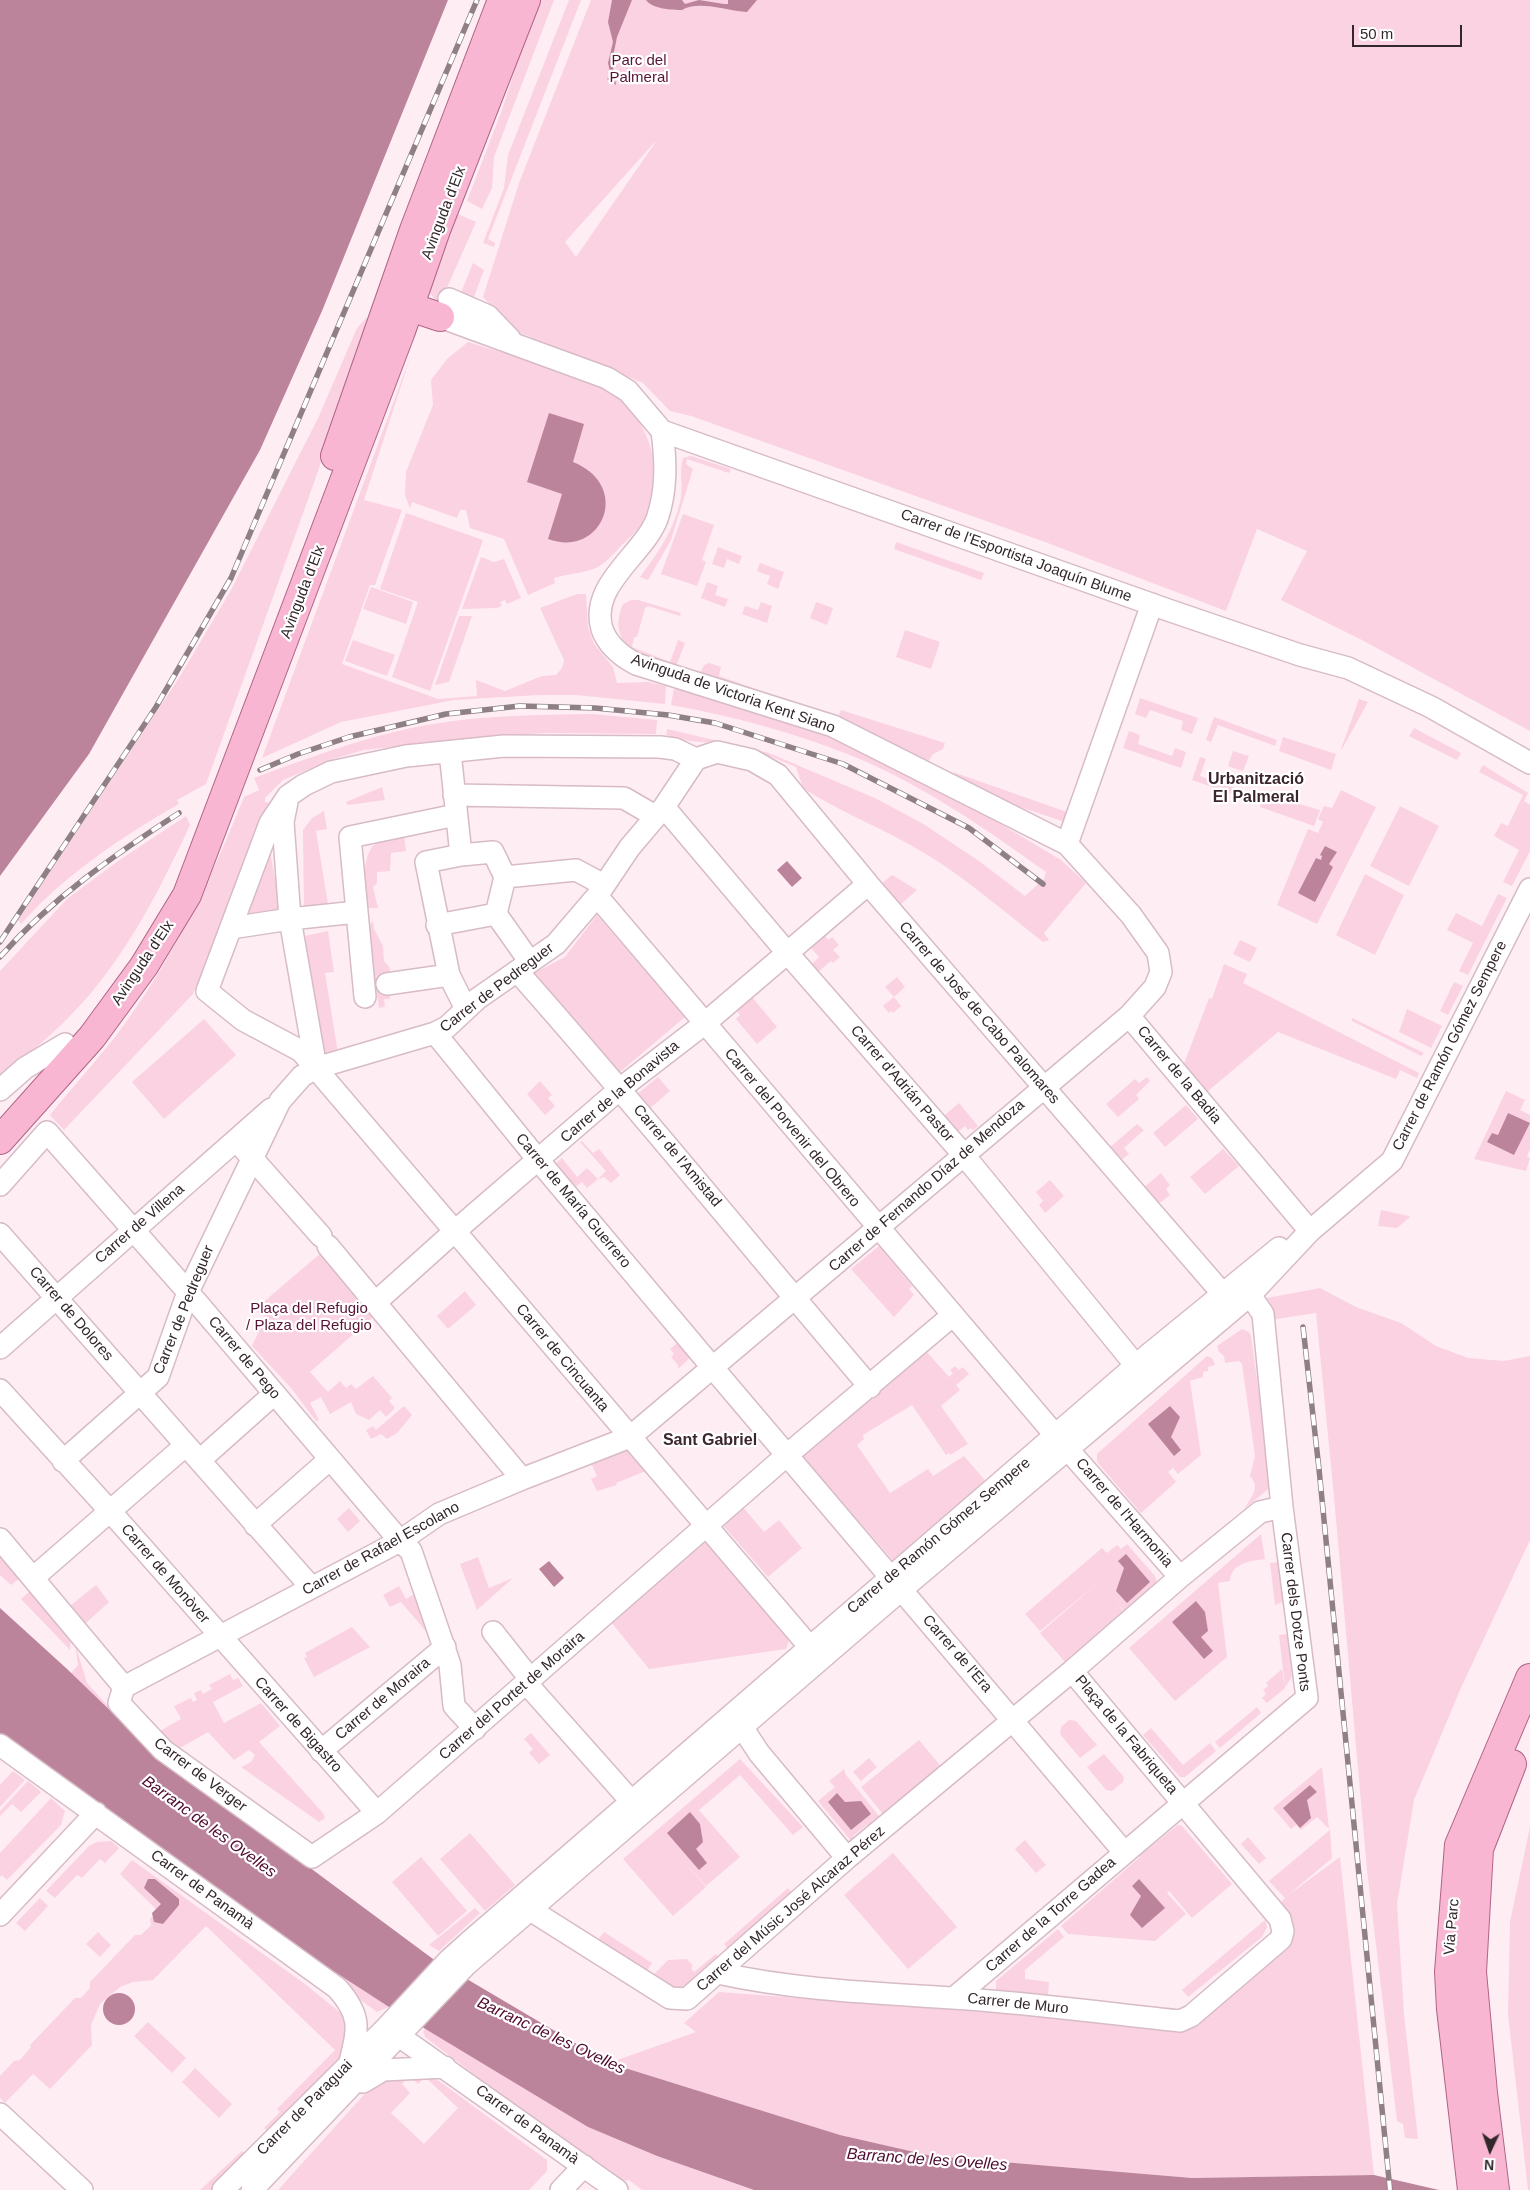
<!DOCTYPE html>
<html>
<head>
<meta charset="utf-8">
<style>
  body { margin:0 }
  #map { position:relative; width:1530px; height:2190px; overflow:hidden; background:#ffedf4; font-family:Arial,sans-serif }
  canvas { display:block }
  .north { position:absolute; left:1465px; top:2125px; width:50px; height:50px; -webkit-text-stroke:4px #fff; paint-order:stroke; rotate:183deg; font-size:14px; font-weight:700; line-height:20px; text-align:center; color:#32272b }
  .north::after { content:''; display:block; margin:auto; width:18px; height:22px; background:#32272b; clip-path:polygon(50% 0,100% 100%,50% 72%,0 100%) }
  .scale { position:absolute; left:1352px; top:25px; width:110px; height:22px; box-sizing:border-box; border:2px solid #32272b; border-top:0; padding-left:6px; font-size:15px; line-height:18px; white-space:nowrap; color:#32272b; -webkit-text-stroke:4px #fff; paint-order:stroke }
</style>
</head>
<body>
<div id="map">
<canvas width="1530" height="2190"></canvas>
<div class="north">N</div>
<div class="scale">50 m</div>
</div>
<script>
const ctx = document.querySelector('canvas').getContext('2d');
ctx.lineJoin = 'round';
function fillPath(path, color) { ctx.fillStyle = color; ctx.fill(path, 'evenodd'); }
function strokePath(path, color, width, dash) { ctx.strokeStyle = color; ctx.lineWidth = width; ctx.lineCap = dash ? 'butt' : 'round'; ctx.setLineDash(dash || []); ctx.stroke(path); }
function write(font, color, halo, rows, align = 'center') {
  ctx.font = font + ' Arial,sans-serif'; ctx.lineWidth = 4.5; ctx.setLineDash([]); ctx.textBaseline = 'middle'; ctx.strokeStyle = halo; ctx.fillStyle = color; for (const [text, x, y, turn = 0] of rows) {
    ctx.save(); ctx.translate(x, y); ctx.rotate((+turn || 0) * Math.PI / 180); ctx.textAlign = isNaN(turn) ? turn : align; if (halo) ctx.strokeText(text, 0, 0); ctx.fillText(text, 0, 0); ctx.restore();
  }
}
fillPath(new Path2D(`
  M537 0H554L494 157 492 188 482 209 467 201 502 110Z
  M569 0H581L488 239 495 243 494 247 483 243 504 188 508 155Z
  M591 0H1530V731L1360 639 1281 600 1307 551 1257 529 1226 611 1045 542 691 416 670 411 643 383 516 331 483 297 519 183ZM654 143H655L576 257 565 242Z
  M453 212 476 222 442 299 435 300 427 289Z
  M473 263 484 270 474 297 470 298 460 295Z
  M367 317 364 333 316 477 206 784 177 800 179 804C123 836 64 875 21 924L18 920 179 678 231 590 319 416 357 328Z
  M468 342C508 355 589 375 621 400 651 425 667 483 646 518 640 528 631 536 623 544 615 552 608 561 598 567 586 573 567 574 554 578L555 583 528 595 504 539 470 528 466 510H460L457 518 412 502 410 508 405 495 406 472 433 405 431 380 447 359Z
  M411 355 364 500 402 510 375 585H370L342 664 438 699 477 696 476 680 505 691 542 676 556 675 562 668 564 660 540 608 577 594H586L588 627 594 644 613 667 617 683 648 682 666 686 665 704 576 695H539L454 700 341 722 262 758Z
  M691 456 731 469 729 473 687 459 686 464 693 469 671 540 648 580 640 577C659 551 675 529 681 497 683 484 679 470 683 458Z
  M406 513 483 540 430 691 392 677 418 602 380 589Z
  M683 514 714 525 702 560 706 562 697 586 661 574Z
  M896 542 984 573 981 580 894 549Z
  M718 547 742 556 739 564 727 559 724 568 712 564Z
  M481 557 494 562 504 559 521 598 507 604 505 600 500 602 502 606 497 608 462 609Z
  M760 563 784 572 778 589 767 584 770 576 757 571Z
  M707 582 718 586 715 595 728 599 725 607 701 598Z
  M371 587 413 602 406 624 363 609Z
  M631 600H638L681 613 680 616 648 606 645 608 637 637H634L632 647 670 662 678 640 685 643 675 669C643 661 605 644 623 604Z
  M761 602 772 606 767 623 742 614 745 606 758 610Z
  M816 602 833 608 827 625 810 618Z
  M459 616H472L449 682 435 685Z
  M905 630 940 642 931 669 896 657Z
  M353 640 395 655 387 676 345 661Z
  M709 663 721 667 719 676 830 715 704 679 701 671 704 665Z
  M674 688 704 695 841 740 964 802 1061 860 1086 883 1044 933 1049 940 1043 942C1003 911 965 877 921 851 882 828 840 812 803 788L796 767 772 757 721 744 681 740 666 735 667 729 769 753 877 799 925 825 979 861 1025 896 1044 879 1046 872C986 829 920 783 850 755 792 732 732 716 671 705Z
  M1140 698 1198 718 1192 734 1181 730 1183 721 1150 710 1146 718 1135 714Z
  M1359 699 1368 702 1342 749H1341Z
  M841 710 945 743 943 749 933 754 929 761 837 720Z
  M593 714 657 720 656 734 548 733 490 736 364 750 333 759 283 780 265 798V802L273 804 193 994 64 1130 50 1115C77 1081 109 1048 133 1012 179 946 214 872 244 797L259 790 254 778C312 757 371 734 433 724 486 715 539 715 593 714Z
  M1214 717 1277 740 1275 746 1218 725 1211 742 1206 740Z
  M1414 728 1461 753 1457 760 1409 736Z
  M1129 731 1140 735 1138 744 1172 756 1175 748 1186 752 1181 768 1123 748Z
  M1283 737 1336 754 1331 770 1279 751Z
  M1233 751 1249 756 1243 771 1228 766Z
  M1200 757 1206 759 1200 776 1257 796 1255 802 1192 780Z
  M1483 765 1528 793 1524 801 1530 805V851L1512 886 1503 882 1519 850 1494 836 1501 823 1508 826 1523 795 1479 772Z
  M953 772 1067 812 1077 784 1068 823 999 800 957 777Z
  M382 787 385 800 348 805 346 802Z
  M1341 790 1376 807 1317 924 1277 905 1308 829 1318 833 1323 822 1318 819 1324 806 1332 808Z
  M1264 794 1320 810 1314 826 1260 807Z
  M1400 806 1439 826 1409 886 1370 866Z
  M324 811 327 829 316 831 329 910 304 912 303 830 312 818Z
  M186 816 190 825C156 898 119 970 60 1026 41 1044 20 1061 0 1078V971L67 899 118 861Z
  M404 834 406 851 391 853 390 871 377 872V883L373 887 378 908H369C360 898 363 854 374 845 382 840 394 838 404 834Z
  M268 841 282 915 235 922Z
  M1365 874 1404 895 1375 955 1336 935Z
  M892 875 917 890 900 905 882 883Z
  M1498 894 1507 898 1468 975 1459 971 1473 943 1447 930 1456 913 1482 926Z
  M597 915 685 1017 620 1072 534 973 565 957Z
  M373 921 374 929 383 946 384 961 390 968 388 983 390 999H384L385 1007 379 1008 368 932 369 925Z
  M328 931 334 972 325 973 338 1053 323 1054 305 936Z
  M824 934 828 940 832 937 839 945 833 950 840 957 833 963 831 961 817 973 810 966 819 957 811 948 812 945Z
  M1240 940 1257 948 1250 962 1233 954Z
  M1224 964 1247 974 1243 983 1419 1073 1417 1078 1400 1070 1396 1079 1278 1032 1207 1092 1184 1064 1209 998 1212 999Z
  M897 977 905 987 894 997 901 1006 893 1013 892 1011 889 1013 883 1006 894 997 885 987Z
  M1454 982 1463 986 1448 1015 1440 1011Z
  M752 997 777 1027 757 1044 736 1019 740 1015 736 1010Z
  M1407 1009 1442 1026 1431 1048 1399 1032Z
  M1352 1018 1424 1053 1421 1056 1352 1021Z
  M204 1019 236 1055 164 1119 132 1082Z
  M658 1077 670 1091 648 1110 636 1095Z
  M1147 1077 1150 1081 1136 1095 1139 1099 1118 1117 1106 1104 1135 1079 1139 1083Z
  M540 1081 552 1095 548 1098 555 1106 545 1115 527 1094Z
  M1506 1091 1525 1100 1520 1110 1530 1115V1149L1527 1156 1530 1158 1526 1171 1474 1159Z
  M959 1103 978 1126 973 1130 971 1128 968 1130 965 1126 954 1135 940 1119Z
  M1186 1105 1198 1119 1165 1147 1153 1133Z
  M1137 1124 1144 1130 1124 1148 1129 1154 1119 1162 1108 1149Z
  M582 1141 593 1153 599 1149 620 1175 611 1183 604 1177 600 1179 599 1178 606 1171 580 1142Z
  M1223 1149 1239 1166 1205 1194 1190 1177Z
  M562 1158 577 1177 587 1168 598 1179 587 1188 582 1182 574 1188 554 1165Z
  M1161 1173 1170 1185 1166 1189 1170 1195 1157 1205 1142 1189Z
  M1050 1180 1064 1196 1045 1213 1039 1205 1043 1201 1036 1192Z
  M1381 1210 1409 1216 1410 1217 1397 1228 1378 1226Z
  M879 1246 912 1286 909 1289 914 1295 894 1317 851 1269Z
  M321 1253 373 1317 310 1372 328 1392 340 1381 346 1388 351 1384 356 1389 373 1376 392 1398 389 1401 395 1408 386 1417 380 1410 369 1420 356 1414 351 1402 330 1414 321 1397 310 1403 319 1420 316 1421 291 1388 252 1346 266 1317 254 1310Z
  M1320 1288 1356 1307 1401 1323 1436 1346 1468 1358 1504 1361 1530 1356V1540L1460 1690 1414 1800 1397 1904 1404 2014 1418 2139 1405 2138 1403 2124 1397 2121 1367 1870 1334 1497 1316 1313 1270 1320 1267 1298Z
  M465 1291 476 1305 448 1329 437 1316Z
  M1242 1329 1249 1332 1251 1336 1272 1486 1244 1509C1251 1498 1261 1487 1250 1476L1255 1456 1242 1364 1239 1361 1225 1363 1224 1356 1219 1352 1217 1346Z
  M678 1342 691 1357 678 1369V1365L671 1357 674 1354 670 1349Z
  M927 1352 949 1377 953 1373 950 1370 955 1366 959 1370 963 1367 969 1374 956 1385 960 1390 941 1406 968 1444 950 1455 949 1453 946 1455 912 1405 863 1435 864 1439 857 1445 890 1493 928 1469 933 1476 964 1456 989 1485 896 1564 798 1451 910 1358 914 1363Z
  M1207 1356 1212 1358 1215 1365 1208 1367V1371L1203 1372V1377L1190 1381 1201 1455 1178 1474 1173 1468 1168 1472 1176 1482 1141 1513 1097 1462V1454Z
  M404 1406 412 1415 397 1433 387 1439 381 1434 371 1439 366 1430 373 1426 376 1430Z
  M627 1448 646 1471 616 1483 617 1485 597 1491 591 1479 597 1476 591 1463Z
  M742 1506 764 1532 779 1520 802 1548 768 1577 721 1523Z
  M349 1508 360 1521 348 1532 337 1519Z
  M1261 1534 1265 1559C1250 1561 1231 1563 1230 1581L1218 1583 1227 1657 1175 1701 1129 1648Z
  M706 1539 790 1637 786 1649 649 1669 607 1617Z
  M1127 1544 1155 1576 1157 1584 1125 1612 1115 1601 1124 1612 1065 1662 1040 1633 1099 1582 1040 1631 1025 1614 1102 1548 1107 1553 1117 1545 1121 1549Z
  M0 1552 21 1577 11 1585 0 1575Z
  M478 1557 489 1588 513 1578 477 1610 460 1564Z
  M1281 1562 1285 1601 1275 1605 1270 1563Z
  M96 1585 109 1602 86 1623 71 1605Z
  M399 1586 406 1599 422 1590 434 1641 401 1602 390 1607 383 1595Z
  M30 1591 71 1636 70 1650 21 1599Z
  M352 1627 370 1647 314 1677 304 1658 307 1657 305 1653Z
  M1287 1634 1292 1677 1285 1687 1279 1635Z
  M75 1644 87 1683 135 1736 71 1673 78 1665Z
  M1282 1669 1285 1688 1267 1703 1262 1698 1266 1694 1263 1690 1268 1686 1266 1683Z
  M230 1674 233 1680 238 1678 243 1686 213 1702 224 1723 261 1703 280 1726 259 1742 323 1813 325 1818 319 1822 241 1767 251 1762 255 1755 249 1750 234 1760 208 1732 180 1748 158 1732 181 1719 174 1706 191 1698 193 1702 197 1700 194 1693 201 1690 203 1694 212 1689 209 1685Z
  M1257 1707 1261 1713 1220 1748 1215 1742Z
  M1069 1720 1076 1721 1097 1745 1080 1758 1060 1734 1061 1727Z
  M1151 1728 1183 1765 1210 1743 1216 1751 1185 1777H1180L1143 1735Z
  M531 1733 550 1755 539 1764 529 1753 533 1749 524 1739Z
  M919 1740 944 1770 886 1818 861 1787Z
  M1104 1754 1124 1777 1123 1782 1112 1791 1106 1790 1087 1767Z
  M869 1758 877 1767 861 1781 853 1772Z
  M740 1759 803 1827 793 1835 740 1775 699 1810 740 1857 706 1886 683 1861 706 1887 673 1916 623 1859Z
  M1322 1767 1329 1829 1317 1817 1301 1830 1296 1825 1291 1829 1273 1808Z
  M844 1769 846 1775 883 1821 872 1831 867 1825 853 1836 857 1842H852L818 1801 835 1787 829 1781Z
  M13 1771 25 1780 0 1807V1785Z
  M28 1781 41 1792 21 1812 12 1804 0 1816V1811Z
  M51 1798 65 1811 61 1825 7 1880 2 1875 0 1877V1853Z
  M1178 1825 1182 1826 1232 1884 1192 1918 1169 1891 1167 1893 1186 1914 1155 1941 1068 1934 1061 1926 1140 1857 1139 1856Z
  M1530 1827V2190H1528L1508 2014 1510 1922Z
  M1330 1830 1332 1858 1287 1896 1340 1857 1374 2175 1192 2178 932 2156 840 2135 609 2063 696 2032 684 2023 719 1992 1194 2028 1286 1945 1282 1901 1285 1898 1269 1881Z
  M470 1833 515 1885 485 1911 440 1859Z
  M1248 1837 1266 1858 1259 1864 1241 1844Z
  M1025 1840 1046 1865 1036 1873 1015 1849Z
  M111 1841 119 1848 105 1863 100 1859 82 1878 77 1875 55 1898 46 1891 89 1846 97 1842Z
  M893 1853 957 1927 908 1969 844 1895Z
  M421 1857 467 1911 438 1936 392 1882Z
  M132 1860 305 1984 342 2014 349 2035 347 2050 335 2069 268 2131 264 2128 280 2112 277 2109 335 2050 206 1926 153 1980 133 1982 120 1987 100 2004 91 2025 92 2045 50 2089 33 2074 5 2103 0 2098V2076L14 2061 20 2060 31 2047 30 2045 75 1998H81L90 1988V1982L135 1935H141L151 1925 150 1919 158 1911 120 1874Z
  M788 1888 793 1894 729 1950 724 1944Z
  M40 1898 48 1906 25 1931 16 1923Z
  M233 1906 389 2007 377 2012Z
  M475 1908 480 1913 439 1951 429 1945Z
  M1265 1920 1267 1927 1262 1937 1188 1997 1182 1990Z
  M1058 1929 1064 1937 1025 1970V1979L1049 1982 1048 1997 996 1991V1981Z
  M98 1932 111 1945 100 1957 86 1944Z
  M604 1932 652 1963 648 1969 643 1971 598 1940Z
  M716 1954 720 1959 678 1994 654 1979 655 1973 668 1960 687 1959 693 1966 691 1968 694 1972Z
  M148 2022 186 2058 172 2073 134 2036Z
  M426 2028 588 2127 657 2156 754 2190H642L629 2180 615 2182 425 2037 423 2031Z
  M195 2068 232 2104 219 2118 182 2082Z
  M405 2074 424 2075 439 2081 547 2160V2171L529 2190H278L370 2088 386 2077ZM409 2076 418 2084 425 2077 458 2108 424 2144 391 2113 410 2093 402 2084Z
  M242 2151 246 2154 218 2190H200Z`), '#fbd2e2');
fillPath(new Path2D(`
  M0 0H448L322 311 260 450 89 754 0 876Z
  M612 0H632L617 37 612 62 616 85 607 79 611 76 608 63 613 42 608 22Z
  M646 0H682L685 4 699 0 724 4H728V0H757L747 12C727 11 698 0 682 10 672 10 652 9 646 0Z
  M549 413 584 424 573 462C633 486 602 559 548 539L562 494 527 482Z
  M1325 846 1337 852 1329 864 1333 867 1315 902 1298 893 1316 858 1321 860 1322 856 1320 855Z
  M787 861 802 878 792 887 777 870Z
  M1508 1113 1530 1123 1514 1155 1487 1142 1492 1133 1498 1135Z
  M1170 1406 1180 1417 1171 1437 1181 1450 1174 1456 1148 1424Z
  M1126 1554 1150 1582 1127 1603 1116 1591 1124 1568 1118 1561Z
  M549 1561 564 1578 554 1587 539 1569Z
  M1196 1601 1205 1612 1208 1631 1201 1637 1213 1651 1204 1659 1172 1622Z
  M0 1608 66 1668 148 1747 220 1801 433 1959 609 2063 840 2135 932 2156 1192 2178 1374 2175 1439 2190H754L657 2156 588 2127 389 2007 233 1906 0 1735Z
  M1310 1785 1317 1792 1307 1800 1311 1818 1300 1828 1283 1808Z
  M837 1793 845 1802 861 1801 871 1814 851 1830 828 1802Z
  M690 1812 700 1824 703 1842 696 1849 707 1863 699 1870 667 1833Z
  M148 1879H155L179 1899V1905L163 1924 154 1922 152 1913 161 1904 144 1888Z
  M1139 1879 1165 1908 1142 1928 1130 1915 1141 1896 1132 1886Z
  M103 2009a16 16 0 1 1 32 0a16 16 0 1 1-32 0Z`), '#bc849b');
const minor = new Path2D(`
  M449 299 488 316 510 339
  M440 317 607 378 628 391 662 431 1168 610 1300 655 1348 668 1431 707 1530 763
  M450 752 461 855
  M696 759 717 752 752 760 778 775 868 884 1222 1293 1250 1295 1263 1314 1282 1507 1307 1698 954 1998
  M696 759 675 749 660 747 504 746 406 756 331 772 304 785 288 796 270 823 207 991 243 1020 301 1051 809 1646
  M454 795 624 798 655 816
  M287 802 283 822 290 919 316 1068
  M664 807 790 956 963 1154 1142 1373 1141 1377
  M1067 844 1152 604
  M597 896 1056 1436 1180 1577
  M496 914 530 962
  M437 925 496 914 505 877
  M231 928 290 919 357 912
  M517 971C638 1107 752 1249 870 1387
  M387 984 449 975
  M365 997 350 837 456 815
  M466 1009 449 975 426 862 461 855 493 852 505 877 576 870 604 885
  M1129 1016 1310 1231
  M435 1033 539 1161 718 1374 1124 1852
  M0 1090 25 1068 65 1044
  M243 1148 321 1236
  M0 1185 47 1132 188 1292 400 1541 411 1551 450 1665 454 1706 475 1729
  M0 1234 311 1587
  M328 1246 522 1479
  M376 1302 455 1231 621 1088 704 1024 868 884
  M0 1348 271 1109
  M0 1390 110 1511 377 1813
  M200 1460 274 1394
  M63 1461 158 1377 188 1292 280 1101 302 1076 316 1068 435 1033 447 1027 477 999 556 944 597 896 630 847 664 807 696 759
  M255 1525 330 1459
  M0 1539 124 1687
  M33 1578 186 1445
  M493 1632 531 1680
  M527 1684 631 1801 632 1814
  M124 1687 400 1541 439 1514 522 1479 630 1437 1129 1016 1155 987 1161 972 1158 953 1131 915 1067 844 833 726 636 664C621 656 608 646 602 629 589 585 643 555 657 519 667 490 666 461 662 431
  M124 1687 119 1703 163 1750 312 1857 377 1813 787 1455 953 1315
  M741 1713 742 1727 759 1753 847 1858
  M0 1745 337 1988C362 2016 358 2029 350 2062
  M321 1751 445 1647
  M516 1911 529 1909 670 1998 687 1999 847 1858 1072 1671 1180 1577 1260 1512 1282 1507
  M0 1915 96 1813
  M718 1973C795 1990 874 1993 953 1998 1029 2003 1105 2013 1180 2021L1191 2016 1281 1939 1283 1931 1280 1919 1072 1671
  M389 2029 617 2190
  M363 2082 383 2070 445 2067
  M0 2114 82 2190
  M223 2190 387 2027 449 1960 469 1942 1148 1355 1279 1248
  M252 2190 466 1965 901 1590 1250 1295 1310 1231 1392 1161 1530 889
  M561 2190 584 2166`);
const major = new Path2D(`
  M393 306 410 307 440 317
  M335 456 414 230 502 0
  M0 1140 92 1037 144 966 187 895 401 331 436 230 526 0
  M1472 2190 1451 2009 1449 1972 1459 1845 1530 1678
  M1495 2190 1483 2093 1472 1972 1479 1849 1512 1764`);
strokePath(minor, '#d7bbc6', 24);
strokePath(major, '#b06485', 30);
strokePath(minor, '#fff', 21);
strokePath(major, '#f8b6d3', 28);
const rail = new Path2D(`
  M260 770 298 754 349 737 446 714 520 706 595 708 668 715 715 723 843 764 969 828 1043 884
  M0 942 156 707 231 578 477 0
  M0 957C51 899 114 855 179 813
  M1303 1327 1319 1469 1390 2190`);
strokePath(rail, '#8e8085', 5.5);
strokePath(rail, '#fff', 4, [11]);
write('15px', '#581436', '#fff', [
  ["Parc del",639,61],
  ["Palmeral",639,78],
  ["Plaça del Refugio",309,1309],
  ["/ Plaza del Refugio",309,1326]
]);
write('15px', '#32272b', '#fff', [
  ["Avinguda d'Elx",444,213,-69],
  ["Carrer de l'Esportista Joaquín Blume",1016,556,20],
  ["Avinguda d'Elx",303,592,-69],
  ["Avinguda de Victoria Kent Siano",733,694,19],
  ["Avinguda d'Elx",143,963,-56],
  ["Carrer de Pedreguer",497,988,-37],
  ["Carrer de José de Cabo Palomares",979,1013,49],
  ["Carrer de Ramón Gómez Sempere",1450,1046,-63],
  ["Carrer de la Badia",1179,1075,50],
  ["Carrer d'Adrián Pastor",902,1084,49],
  ["Carrer de la Bonavista",620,1092,-40],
  ["Carrer del Porvenir del Obrero",792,1128,50],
  ["Carrer de l'Amistad",677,1156,50],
  ["Carrer de Fernando Díaz de Mendoza",927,1186,-41],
  ["Carrer de María Guerrero",573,1201,50],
  ["Carrer de Villena",140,1224,-41],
  ["Carrer de Pedreguer",184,1310,-68],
  ["Carrer de Dolores",71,1314,49],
  ["Carrer de Pego",244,1358,50],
  ["Carrer de Cincuanta",562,1358,50],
  ["Carrer de l'Harmonia",1124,1513,49],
  ["Carrer de Ramón Gómez Sempere",939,1536,-40],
  ["Carrer de Rafael Escolano",381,1549,-29],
  ["Carrer de Monòver",165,1574,49],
  ["Carrer dels Dotze Ponts",1295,1612,83],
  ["Carrer de l'Era",957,1654,49],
  ["Carrer del Portet de Moraira",512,1696,-41],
  ["Carrer de Moraira",383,1699,-40],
  ["Carrer de Bigastro",298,1725,48],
  ["Plaça de la Fabriqueta",1126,1735,50],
  ["Carrer de Verger",200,1775,37],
  ["Carrer de Panamà",202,1890,36],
  ["Carrer del Músic José Alcaraz Pérez",791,1909,-41],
  ["Carrer de la Torre Gadea",1051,1915,-41],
  ["Via Parc",1452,1927,-85],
  ["Carrer de Muro",1018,2004,6],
  ["Carrer de Paraguai",305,2108,-45],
  ["Carrer de Panamà",527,2125,36]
]);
write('bold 16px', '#3b252e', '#fff', [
  ["Urbanització",1256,780],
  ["El Palmeral",1256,798],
  ["Sant Gabriel",710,1441]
]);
write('italic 16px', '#4e0a2f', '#fff', [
  ["Barranc de les Ovelles",209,1827,36],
  ["Barranc de les Ovelles",551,2036,25],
  ["Barranc de les Ovelles",927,2160,4]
]);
</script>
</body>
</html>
